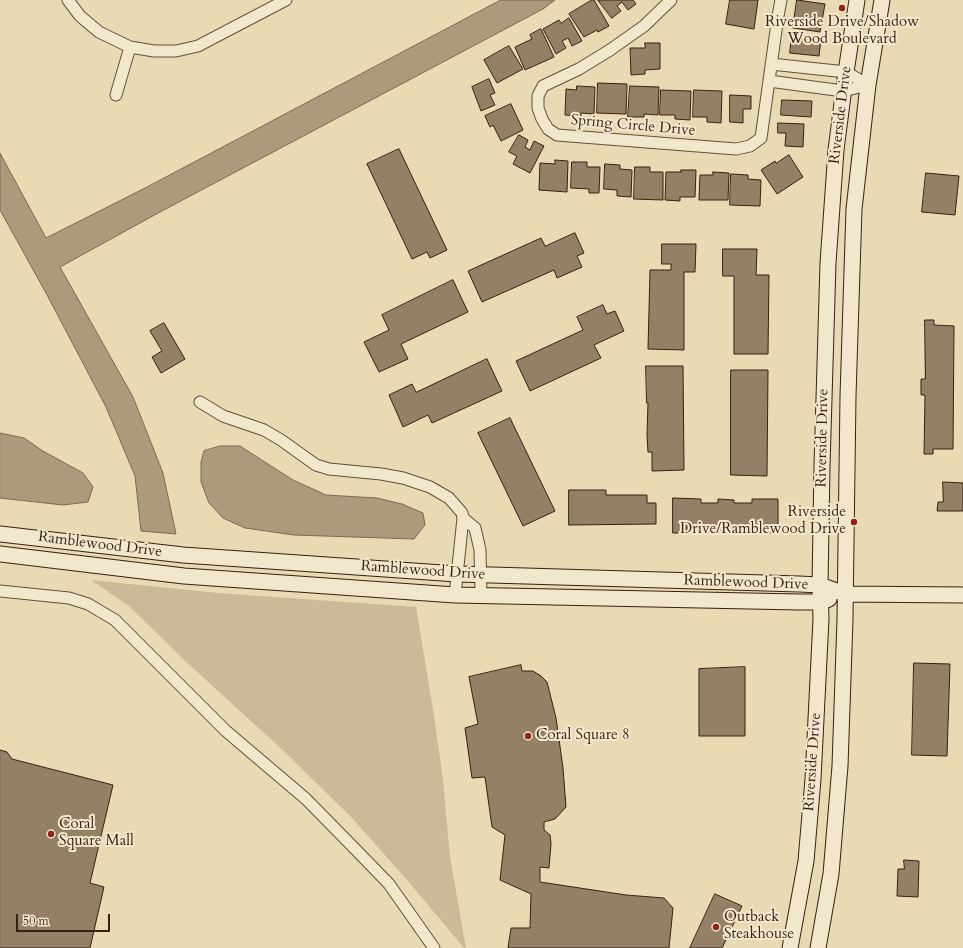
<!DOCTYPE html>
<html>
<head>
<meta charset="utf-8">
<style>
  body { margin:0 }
  #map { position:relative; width:963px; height:948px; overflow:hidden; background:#e8dab2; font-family:Cardo,serif }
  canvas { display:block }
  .scale { position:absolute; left:16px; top:914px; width:94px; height:18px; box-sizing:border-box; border:2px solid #391f14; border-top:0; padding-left:5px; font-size:12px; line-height:14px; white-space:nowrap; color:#391f14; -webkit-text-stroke:3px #f0e7cd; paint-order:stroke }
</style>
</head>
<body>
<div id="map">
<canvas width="963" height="948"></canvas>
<div class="scale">50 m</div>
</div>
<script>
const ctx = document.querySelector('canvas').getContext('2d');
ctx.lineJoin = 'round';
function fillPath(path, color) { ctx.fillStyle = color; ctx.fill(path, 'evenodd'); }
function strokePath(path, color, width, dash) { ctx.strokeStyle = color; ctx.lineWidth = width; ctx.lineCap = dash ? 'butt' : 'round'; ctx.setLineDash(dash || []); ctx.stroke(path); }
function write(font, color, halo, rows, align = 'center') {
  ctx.font = font + ' Cardo,serif'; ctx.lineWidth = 4; ctx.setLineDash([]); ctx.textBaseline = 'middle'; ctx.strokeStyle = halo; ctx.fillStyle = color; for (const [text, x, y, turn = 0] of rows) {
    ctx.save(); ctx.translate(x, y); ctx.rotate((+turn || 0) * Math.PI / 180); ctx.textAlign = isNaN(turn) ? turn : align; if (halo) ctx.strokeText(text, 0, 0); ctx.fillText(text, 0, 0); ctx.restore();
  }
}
fillPath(new Path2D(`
  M91 580 218 593 416 607 435 722 443 780 450 857 466 948H464L408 881 352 818 286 753 183 659 129 606Z`), '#caba97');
const water = new Path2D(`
  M501 0H555L543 9 160 212 60 267 133 397 163 473 176 534 141 531 135 476 106 407 46 293 0 210V153L46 238 147 187Z
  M0 433 24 438 43 451 83 473 93 487 88 502 63 505 0 498Z
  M220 446H240L293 480 326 495 377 498 402 504 423 513 425 525 414 539 294 535 245 528 223 518 209 503 201 482V462L204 451Z`);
fillPath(water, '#ac9a7c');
strokePath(water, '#7e6952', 1);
const building = new Path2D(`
  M592 0H594L609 26 598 32 597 30 584 37 569 14Z
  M598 0H633L636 4 628 10 622 2 617 6 621 11 612 18Z
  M730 0H758L754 29 726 24Z
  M797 0 825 4 820 32 793 28Z
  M569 18 582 41 572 46 568 38 562 41 566 48 556 54 543 29 559 20 561 23Z
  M541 29 554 57 525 70 515 47 532 39 530 35Z
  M792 36 821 39 819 56 790 53Z
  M645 43H660V69L645 70V74L631 75 630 48H645Z
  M509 46 523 69 497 83 484 60Z
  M489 79 495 93 490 95 495 105 481 111 472 87Z
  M598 83 627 84 626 114 597 113Z
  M577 86 595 87 594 114 581 113V116L565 115 566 89 576 90Z
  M630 86 659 87 658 115 644 114V117H628Z
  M661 90 691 91 690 120 675 119V115H660Z
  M694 90 722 91 721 123 707 122V117H693Z
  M730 95 751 96V109H743V123L730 122Z
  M782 100 812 101 811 117 781 115Z
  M511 104 523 130 501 141 493 125 490 127 485 116Z
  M778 123 804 124 803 147 785 146 786 133H778Z
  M519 135 528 140 525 147 530 150 534 141 544 146 530 173 513 164 517 156 509 152Z
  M399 149 447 250 430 258 427 252 412 259 367 164Z
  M789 155 803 177 777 194 761 170 775 161 776 163Z
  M555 160 568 161 567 192 539 190 540 163 555 164Z
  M572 162H587V167H600L599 193H589V189L571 188Z
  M605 164 620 165V169L632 170 631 197 617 196V190L604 189Z
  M635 167H650V172H663V200L634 199Z
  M681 170H696L695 197H680V201L665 200 666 172H681Z
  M713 172 729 173 728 200H699L700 175H713Z
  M926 173 959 176 955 215 922 212Z
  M731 174 748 175V179L761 180 760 206 730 205Z
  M575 233 584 253 577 256 582 267 557 278 554 270 482 302 468 271 541 238 545 246Z
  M662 244H696L695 272H684V350L648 349 650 270H671V264H662Z
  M723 249H757L756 275H769L768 354H734V276H723Z
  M453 280 468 312 401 344 408 359 379 372 364 342 389 330 382 315Z
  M603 305 607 314 615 311 624 331 594 345 601 358 530 391 516 361 583 330 577 317Z
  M925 320H934V325L954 326 953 449H933V454H924L925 395H921V379H925Z
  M164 323 185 359 161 373 152 357 162 351 150 331Z
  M487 359 502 391 432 423 428 415 403 427 389 395 412 384 416 392Z
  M646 366H683L684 470 652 471V452H648L647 435 648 403H647Z
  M731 370H768L767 476 731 475Z
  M510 418 555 511 523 526 478 433Z
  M943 482 963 483V511H937L938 502H943Z
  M569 490H606V495H647V503H656V524L569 525Z
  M673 498 701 499V503H718V499L734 500V503H752V499H778V533L692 532V524H687V533H673Z
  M914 663 950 664 947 756 912 755Z
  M521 665 522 671H533L541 676 547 682 556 718 563 768 566 807 555 819 544 822V830L550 835 551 844 549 868 540 867V882L626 895 664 898 673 908 669 948H508L511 928H530L531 894 500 880 505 835 492 827 485 777 472 778 465 728 478 724 469 677Z
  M745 667V736H699V669Z
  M0 750 7 752 12 759 113 785 90 883 104 887 90 948H0Z
  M904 860 919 861 918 897 897 896 898 869H904Z
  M715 894 742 906 722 948H690Z`);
fillPath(building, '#948066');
strokePath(building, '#391f14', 1);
const street = new Path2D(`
  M68 0 80 16 99 32 130 47 154 51H176L198 46 286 0
  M671 0 644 26 610 50 579 69 543 86 538 96V108L542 119 548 129 557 135 736 149 750 146 761 138 778 16 781 0
  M771 64 846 72 868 85
  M769 81 843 91 868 85
  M116 95 130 47
  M200 402 223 416 264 430 281 440 316 465 329 469 381 474 403 478 430 487 449 498 462 513 463 518 455 595
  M463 518 475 528 480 550 481 596
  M0 591 69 598 88 604 115 620 226 731 306 799 359 853 389 884 434 948`);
const secondary = new Path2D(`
  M0 534 183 555 457 574 799 584 820 585 845 594 963 595
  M0 554 184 576 455 595 799 602H821L829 599
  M790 948 806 861 813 779 821 619 820 585 822 466 828 263 836 150 846 72 857 0
  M818 948 831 874 840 766 845 619 848 396 854 209 868 85 882 0`);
strokePath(street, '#654e3c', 13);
strokePath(secondary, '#391f14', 17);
strokePath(street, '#f0e7cd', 11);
strokePath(secondary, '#f0e7cd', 15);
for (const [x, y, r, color] of [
  [842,8,4,"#8f2418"],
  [854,522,4,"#8f2418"],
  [528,736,4,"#8f2418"],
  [51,834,4,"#8f2418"],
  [716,927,4,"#8f2418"]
]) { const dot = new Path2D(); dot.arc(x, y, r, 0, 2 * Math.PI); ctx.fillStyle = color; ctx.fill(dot); strokePath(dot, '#f0e7cd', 1.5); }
write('15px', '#391f14', '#f0e7cd', [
  ["Riverside Drive/Shadow",842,23,"center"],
  ["Wood Boulevard",842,40,"center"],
  ["Riverside",846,513,"right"],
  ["Drive/Ramblewood Drive",846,530,"right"],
  ["Coral Square 8",536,736],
  ["Coral",59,825],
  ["Square Mall",59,842],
  ["Outback",724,918],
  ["Steakhouse",724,935]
], 'left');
write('15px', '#391f14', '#f0e7cd', [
  ["Riverside Drive",841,115,-83],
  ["Spring Circle Drive",633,126,5],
  ["Riverside Drive",823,438,-89],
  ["Ramblewood Drive",100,545,7],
  ["Ramblewood Drive",423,571,4],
  ["Ramblewood Drive",746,583,2],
  ["Riverside Drive",813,762,-86]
]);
</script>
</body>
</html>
